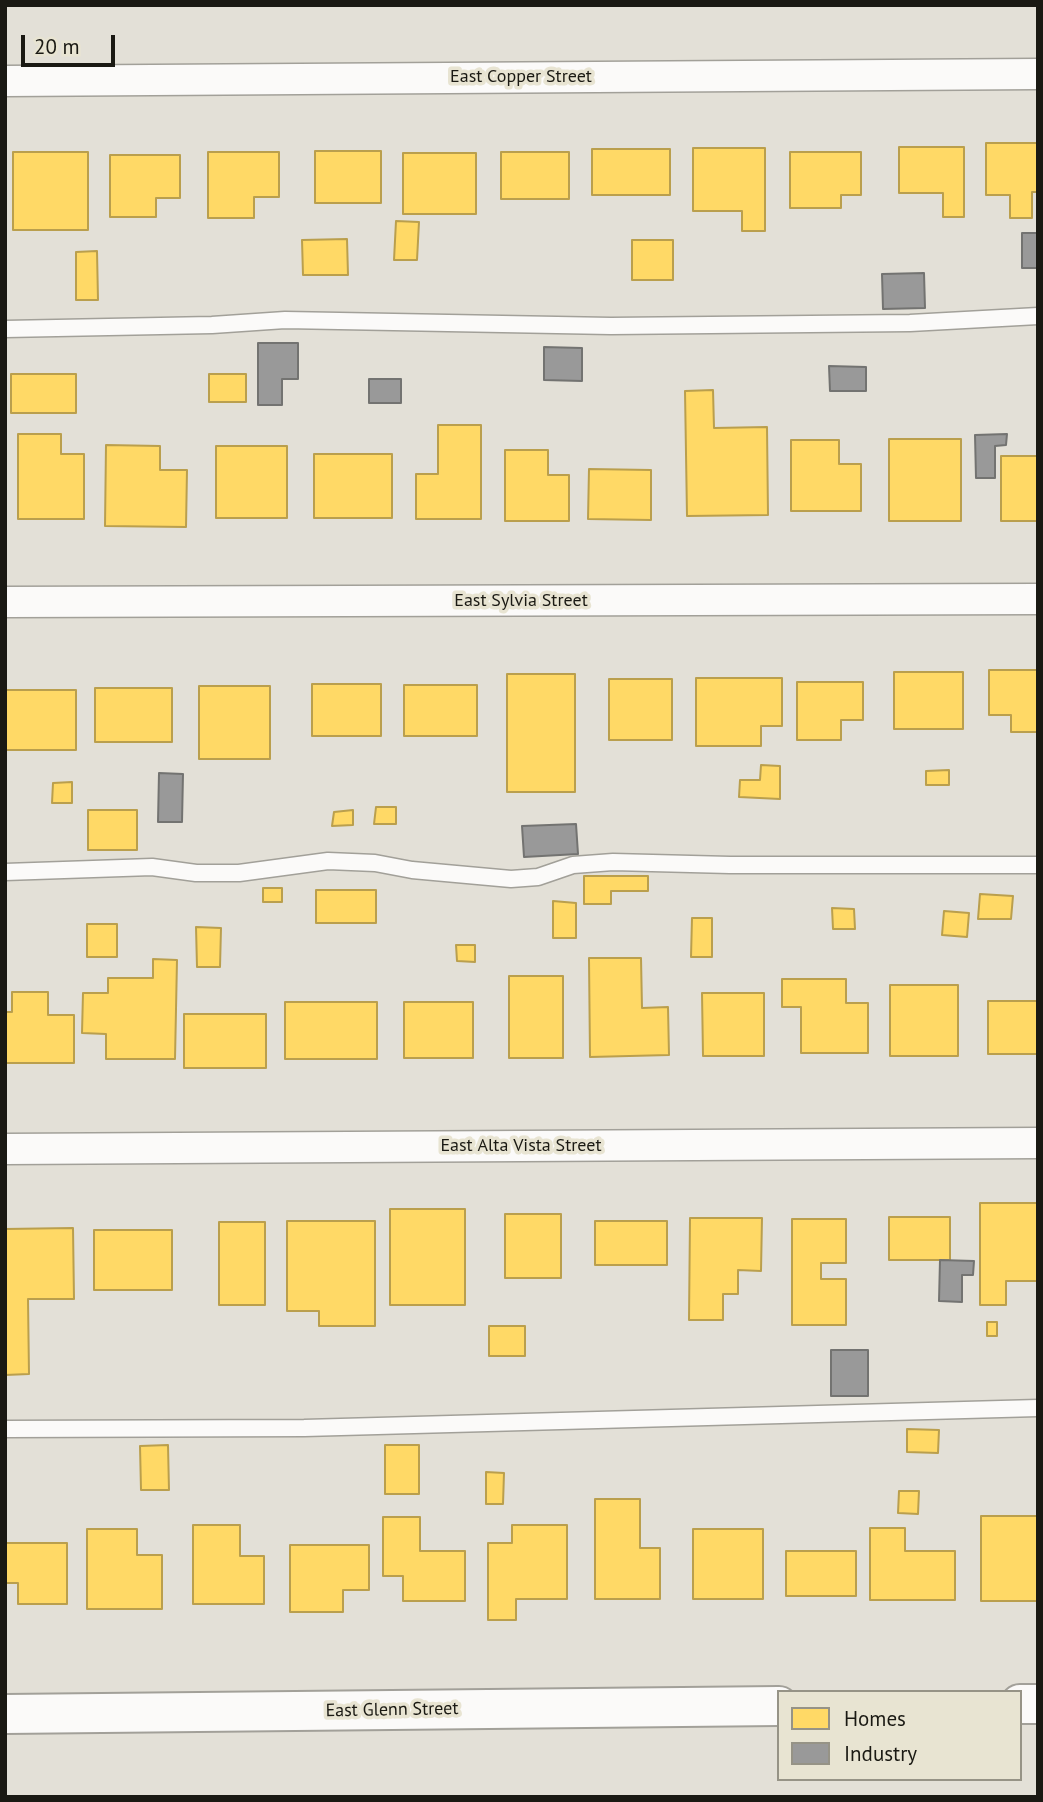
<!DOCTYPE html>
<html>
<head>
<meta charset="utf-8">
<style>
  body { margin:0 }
  #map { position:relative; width:1043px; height:1802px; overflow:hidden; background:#e3e0d7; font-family:"PT Sans",sans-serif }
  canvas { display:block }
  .frame { position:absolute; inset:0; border:7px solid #1a1913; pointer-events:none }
  .legend { position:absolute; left:777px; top:1690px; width:245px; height:91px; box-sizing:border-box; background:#e8e4d2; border:2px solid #969386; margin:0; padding:9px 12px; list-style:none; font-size:21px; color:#1a1913 }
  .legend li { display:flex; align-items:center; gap:14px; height:35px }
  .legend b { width:35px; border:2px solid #969386 }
  .scale { position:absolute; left:21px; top:35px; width:94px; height:32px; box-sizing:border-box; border:4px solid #1a1913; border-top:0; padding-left:9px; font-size:21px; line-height:24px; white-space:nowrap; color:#1a1913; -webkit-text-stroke:5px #e8e4d2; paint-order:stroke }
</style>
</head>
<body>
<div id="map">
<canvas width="1043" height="1802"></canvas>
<div class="frame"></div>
<ul class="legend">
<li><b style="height:19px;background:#ffd966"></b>Homes</li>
<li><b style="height:19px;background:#999"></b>Industry</li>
</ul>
<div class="scale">20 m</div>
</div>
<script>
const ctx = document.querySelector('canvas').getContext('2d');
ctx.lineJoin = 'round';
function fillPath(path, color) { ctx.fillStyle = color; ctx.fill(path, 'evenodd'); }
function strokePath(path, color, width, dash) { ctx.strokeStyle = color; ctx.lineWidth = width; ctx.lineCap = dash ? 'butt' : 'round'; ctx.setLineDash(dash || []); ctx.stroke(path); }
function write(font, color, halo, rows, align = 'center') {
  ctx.font = font + ' "PT Sans",sans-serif'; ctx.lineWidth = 7; ctx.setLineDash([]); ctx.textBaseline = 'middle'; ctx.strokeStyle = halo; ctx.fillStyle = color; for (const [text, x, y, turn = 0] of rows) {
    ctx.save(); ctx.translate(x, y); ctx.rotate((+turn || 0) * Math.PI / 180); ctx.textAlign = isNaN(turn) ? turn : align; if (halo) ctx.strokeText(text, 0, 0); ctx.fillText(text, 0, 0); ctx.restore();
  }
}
const homes = new Path2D(`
  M986 143H1038V192H1032V218H1010V195H986Z
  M899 147H964V217H943V193H899Z
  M693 148H765V231H742V211H693Z
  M592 149H670V195H592Z
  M315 151H381V203H315Z
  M13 152H88V230H13Z
  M208 152H279V197H254V218H208Z
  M501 152H569V199H501Z
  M790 152H861V195H841V208H790Z
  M403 153H476V214H403Z
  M110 155H180V198H156V217H110Z
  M396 221 419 222 417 260H394Z
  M347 239 348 275H303L302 240Z
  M632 240H673V280H632Z
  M97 251 98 300H76V252Z
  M11 374H76V413H11Z
  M209 374H246V402H209Z
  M713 390 714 428 767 427 768 515 687 516 685 391Z
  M438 425H481V519H416V474H438Z
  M18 434H61V454H84V519H18Z
  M889 439H961V521H889Z
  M791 440H839V464H861V511H791Z
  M106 445 160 446V470H187L186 527 105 526Z
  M216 446H287V518H216Z
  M505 450H548V475H569V521H505Z
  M314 454H392V518H314Z
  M1001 456H1038V521H1001Z
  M589 469 651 470V520L588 519Z
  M989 670H1038V732H1011V715H989Z
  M894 672H963V729H894Z
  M507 674H575V792H507Z
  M696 678H782V726H761V746H696Z
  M609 679H672V740H609Z
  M797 682H863V720H841V740H797Z
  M312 684H381V736H312Z
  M404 685H477V736H404Z
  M199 686H270V759H199Z
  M95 688H172V742H95Z
  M5 690H76V750H5Z
  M761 765 780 766V799L739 797 740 780H760Z
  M949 770V785H926V771Z
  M72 782V803H52L53 783Z
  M376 807H396V824H374Z
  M88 810H137V850H88Z
  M353 810V825L332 826 334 812Z
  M584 876H648V891H611V904H584Z
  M263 888H282V902H263Z
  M316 890H376V923H316Z
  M980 894 1013 896 1011 919H978Z
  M553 901 576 903V938H553Z
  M832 908 854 909 855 929H833Z
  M944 911 969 913 967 937 942 935Z
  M692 918H712V957H691Z
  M87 924H117V957H87Z
  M196 927 221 928 220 967H197Z
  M456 945H475V962L457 961Z
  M589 958H641L642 1008 668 1007 669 1055 590 1057Z
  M153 959 177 960 175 1059H106V1034L82 1033 83 993H108V978H153Z
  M509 976H563V1058H509Z
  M782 979H846V1003H868V1053H801V1007H782Z
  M890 985H958V1056H890Z
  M12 992H48V1015H74V1063H5V1012H12Z
  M702 993H764V1056H703Z
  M988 1001H1038V1054H988Z
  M285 1002H377V1059H285Z
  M404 1002H473V1058H404Z
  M184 1014H266V1068H184Z
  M980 1203H1038V1281H1006V1305H980Z
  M390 1209H465V1305H390Z
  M505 1214H561V1278H505Z
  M889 1217H950V1260H889Z
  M690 1218H762L761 1271 738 1270V1294H723V1320H689Z
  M792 1219H846V1263H821V1279H846V1325H792Z
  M287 1221H375V1326H319V1311H287Z
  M595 1221H667V1265H595Z
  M219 1222H265V1305H219Z
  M73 1228 74 1299H28L29 1374 5 1375V1229Z
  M94 1230H172V1290H94Z
  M987 1322H997V1336H987Z
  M489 1326H525V1356H489Z
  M907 1429 939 1430 938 1453 907 1452Z
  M168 1445 169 1490H141L140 1446Z
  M385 1445H419V1494H385Z
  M486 1472 504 1473 503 1504H486Z
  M899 1491H919L918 1514 898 1513Z
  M595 1499H640V1548H660V1599H595Z
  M981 1516H1038V1601H981Z
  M383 1517H420V1551H465V1601H403V1576H383Z
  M193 1525H240V1556H264V1604H193Z
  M512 1525H567V1599H516V1620H488V1543H512Z
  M870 1528H905V1551H955V1600H870Z
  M87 1529H137V1555H162V1609H87Z
  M693 1529H763V1599H693Z
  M5 1543H67V1604H18V1583H5Z
  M290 1545H369V1590H343V1612H290Z
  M786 1551H856V1596H786Z`);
fillPath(homes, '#ffd966');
strokePath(homes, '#ba9f4d', 2);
const industry = new Path2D(`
  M1022 233H1038V268H1022Z
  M924 273 925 308 883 309 882 274Z
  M258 343H298V379H282V405H258Z
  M544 347 582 348V381L544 380Z
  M829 366 866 367V391H830Z
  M369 379H401V403H369Z
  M1007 434 1006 445 995 446V478H976L975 435Z
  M159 773 183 774 182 822H158Z
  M576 824 578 854 524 857 522 826Z
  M940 1260 974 1261 973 1275H962V1302L939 1301Z
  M831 1350H868V1396H831Z`);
fillPath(industry, '#999');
strokePath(industry, '#737371', 2);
const lane = new Path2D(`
  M5 329 212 325 285 320 611 326 910 323 1038 316
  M5 872 152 867 196 873H239L328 861 375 863 412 870 511 879 538 877 573 865 613 862 730 865H1038
  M5 1429 304 1428 1038 1408`);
const street = new Path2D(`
  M5 81 1038 74
  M5 602 1038 599
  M5 1149 1038 1143`);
const secondary = new Path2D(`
  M1020 1704H1038
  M5 1714 779 1706`);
strokePath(lane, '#a2a099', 19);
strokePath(street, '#a2a099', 33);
strokePath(secondary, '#a2a099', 42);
strokePath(lane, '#fbfaf9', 16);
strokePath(street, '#fbfaf9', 30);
strokePath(secondary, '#fbfaf9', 38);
write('18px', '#1a1913', '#e8e4d2', [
  ["East Copper Street",521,77],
  ["East Sylvia Street",521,601],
  ["East Alta Vista Street",521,1146],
  ["East Glenn Street",392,1710,-1]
]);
</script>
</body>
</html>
